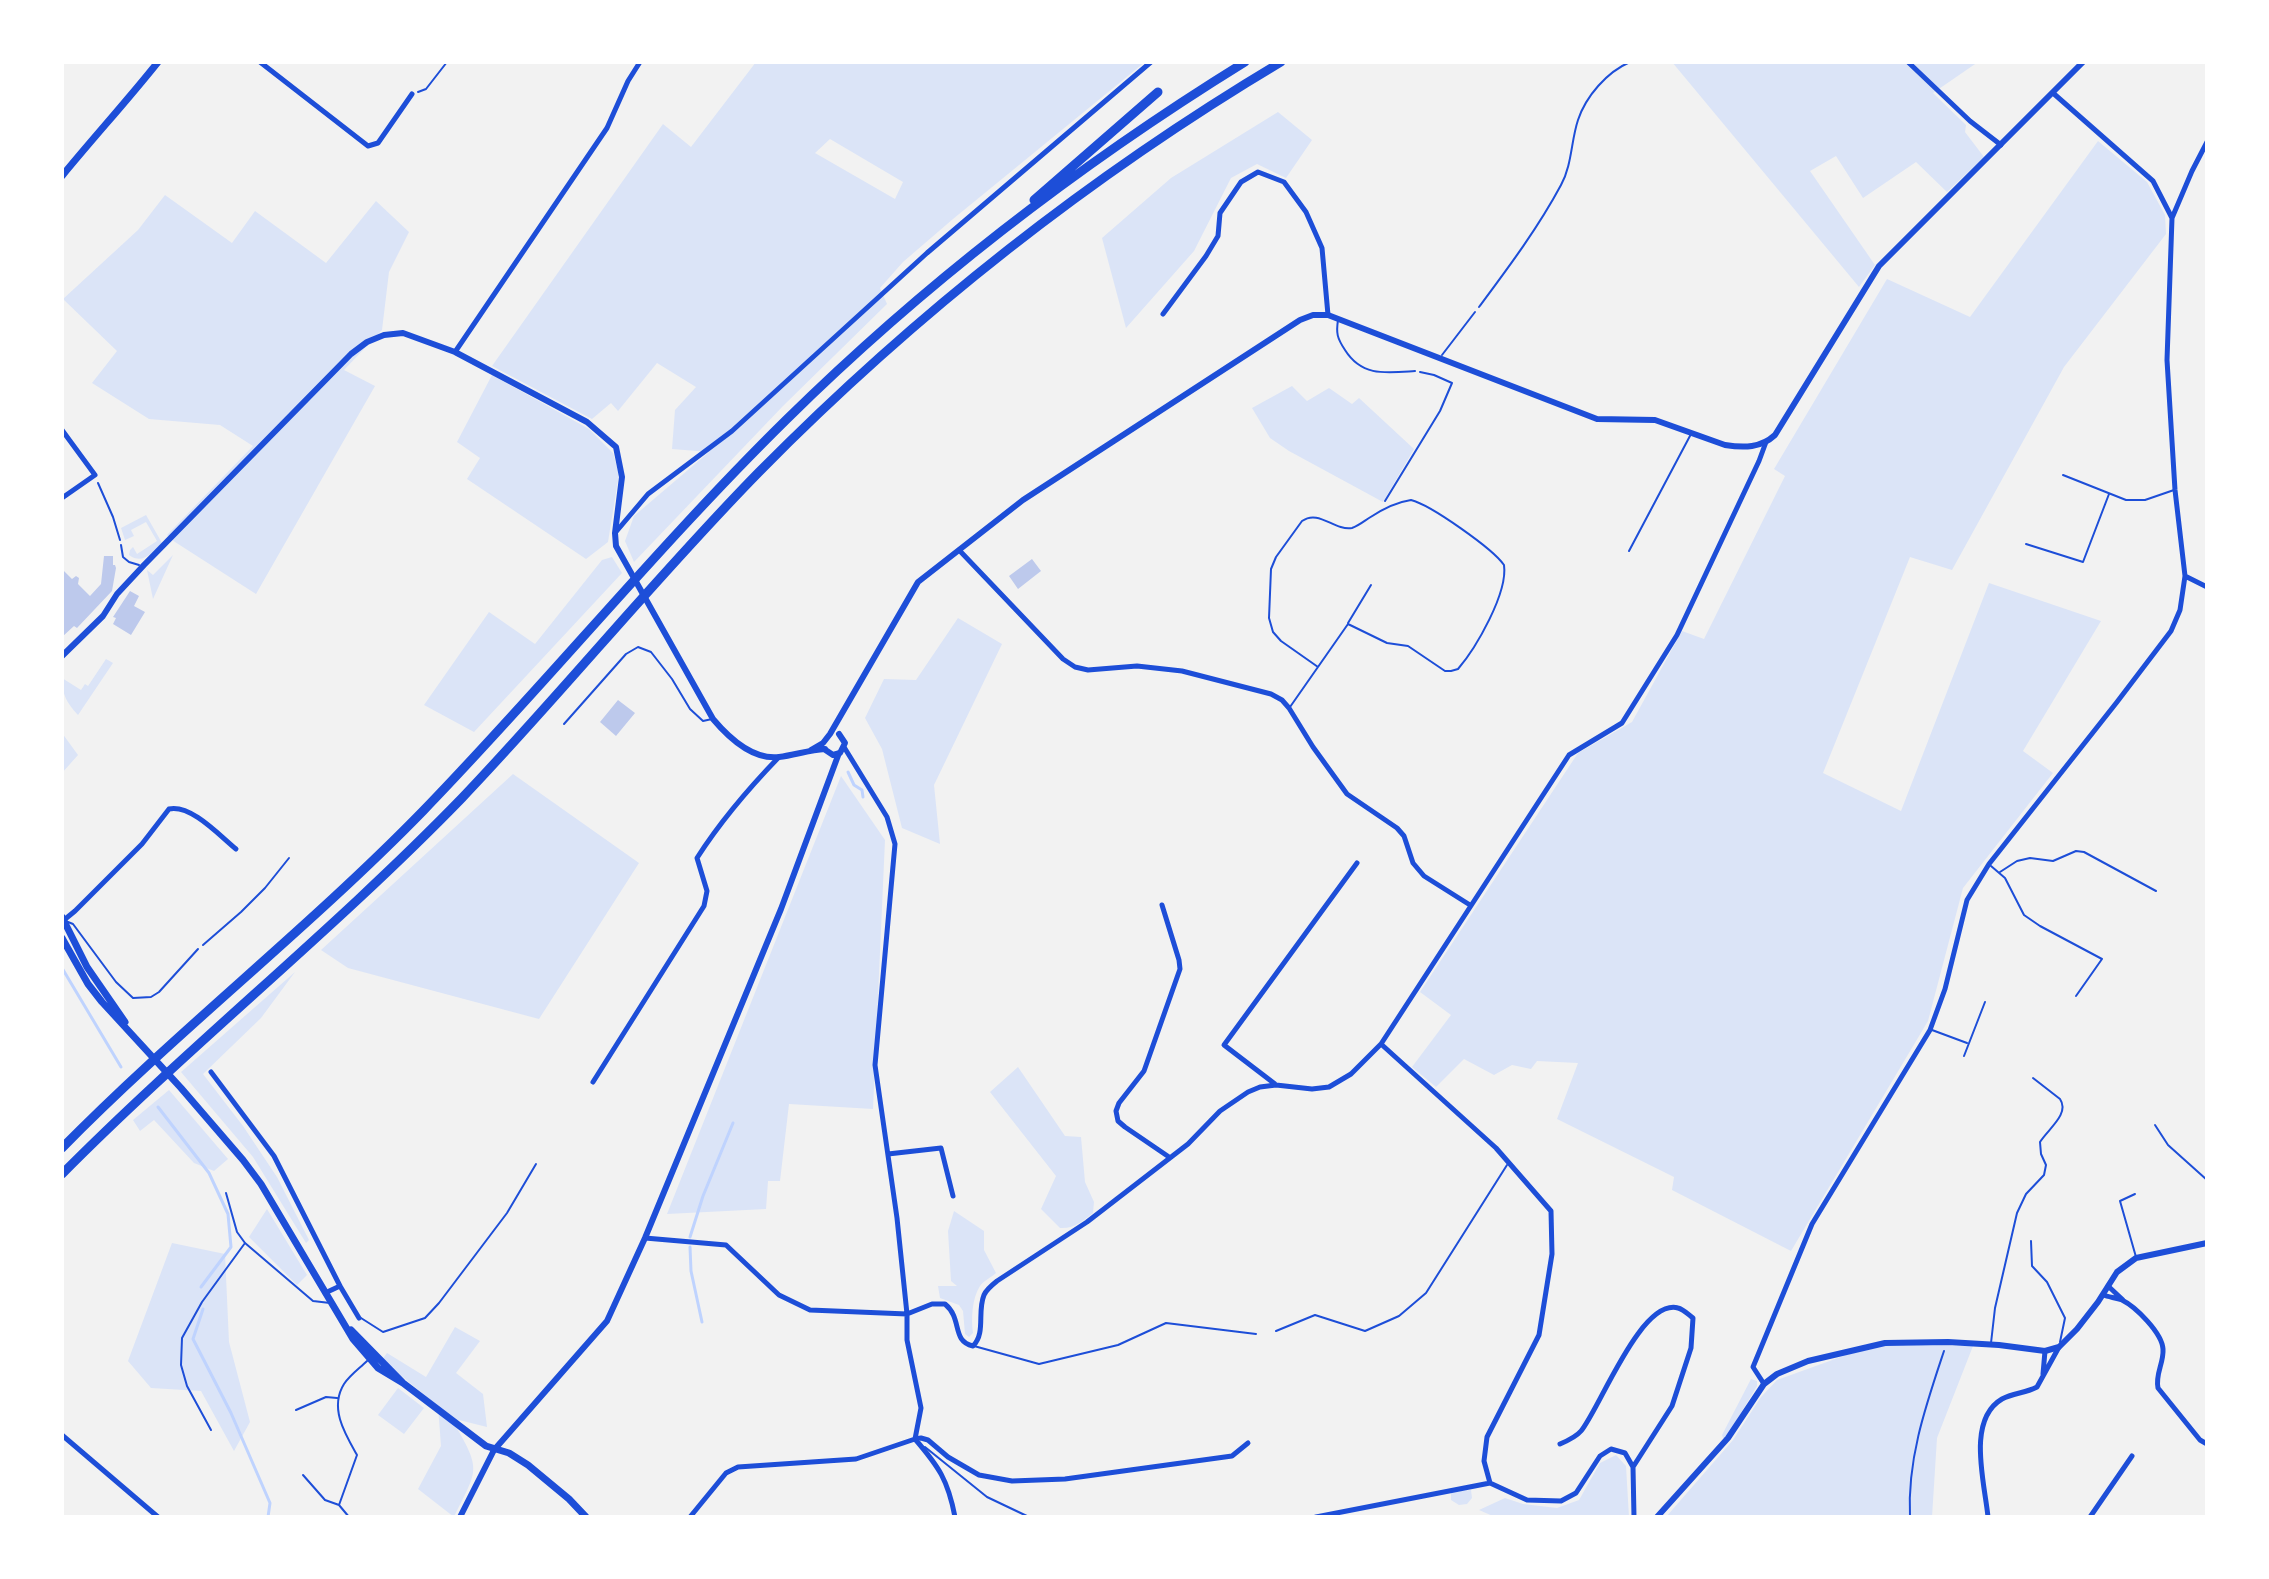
<!DOCTYPE html>
<html>
<head>
<meta charset="utf-8">
<style>
  body { margin:0 }
  #map { position:relative; width:2269px; height:1579px; overflow:hidden; background:#f2f2f2; font-family:Barlow,sans-serif }
  canvas { display:block }
  .frame { position:absolute; inset:0; border:64px solid #fff; pointer-events:none }
</style>
</head>
<body>
<div id="map">
<canvas width="2269" height="1579"></canvas>
<div class="frame"></div>
</div>
<script>
const ctx = document.querySelector('canvas').getContext('2d');
ctx.lineJoin = 'round';
function fillPath(path, color) { ctx.fillStyle = color; ctx.fill(path, 'evenodd'); }
function strokePath(path, color, width, dash) { ctx.strokeStyle = color; ctx.lineWidth = width; ctx.lineCap = dash ? 'butt' : 'round'; ctx.setLineDash(dash || []); ctx.stroke(path); }
fillPath(new Path2D(`
  M756 62H1145L953 219 903 262 880 288 887 304 783 406 634 562 625 541 634 516 709 452 672 449 675 410 696 387 657 363 618 411 611 403 592 419 492 366 663 124 691 147ZM830 139 903 182 895 199 815 153Z
  M1672 62H1978L1933 93 1966 125 1965 132 1984 157 1947 192 1916 162 1863 198 1836 156 1810 171 1875 265 1859 287Z
  M1278 112 1312 140 1286 178 1257 164 1231 178 1194 251 1126 328 1102 238 1171 178Z
  M2098 141 2147 182 2165 215 2166 234 2064 367 1952 570 1910 557 1823 773 1901 811 1989 583 2101 621 2023 751 2053 773 1963 888 1928 1021 1791 1251 1672 1190 1674 1177 1557 1119 1578 1063 1537 1061 1531 1069 1512 1065 1494 1075 1464 1059 1436 1087 1412 1067 1451 1015 1420 992 1578 753 1632 722 1682 631 1704 639 1785 476 1774 469 1887 279 1970 317Z
  M165 195 232 243 255 211 326 263 376 201 409 232 389 272 382 330 344 370 375 386 256 594 175 542 167 535 253 446 220 425 149 419 92 383 117 351 63 299 138 230Z
  M492 375 589 429 613 453 619 474 608 542 586 559 467 479 480 458 457 442Z
  M1292 386 1307 401 1329 388 1352 404 1359 398 1414 449 1383 502 1289 451 1270 438 1252 408Z
  M146 515 162 543C151 553 143 565 129 555L130 550 133 547 137 554 157 541 146 522 131 530 134 536 125 540 121 528Z
  M173 555 153 599 147 570 153 575Z
  M612 557 622 573 474 732 424 705 489 612 535 644 602 560Z
  M958 618 1002 644 934 785 940 844 902 828 882 749 865 718 884 679 916 680Z
  M106 659 113 663 78 715C67 703 62 695 62 678L81 690 85 684 88 686Z
  M62 733 78 755 62 773Z
  M513 774 639 863 539 1019 348 968 321 950Z
  M841 776 885 840 873 1109 789 1104 780 1181H768L766 1209 667 1214Z
  M295 972 261 1018 203 1074 243 1126 277 1177 309 1240 306 1243 253 1157 181 1072Z
  M1018 1067 1065 1136 1081 1137 1085 1182 1094 1202 1093 1213C1083 1221 1074 1229 1060 1228L1041 1209 1056 1176 990 1092Z
  M169 1090 228 1159 214 1171 194 1163 154 1120 140 1131 133 1120Z
  M267 1209 307 1275 297 1285 249 1237Z
  M954 1211 984 1231V1250L996 1273C992 1277 983 1281 980 1286 972 1298 971 1319 973 1333L969 1337 965 1334 963 1311 959 1305 940 1298 938 1286H957L951 1281 948 1231Z
  M172 1243 225 1254 229 1342 250 1422 234 1451 201 1391 151 1388 128 1361Z
  M455 1327 480 1341 456 1373 483 1394 487 1427 459 1420 455 1425C482 1471 477 1470 454 1517L418 1489 441 1446 438 1406 382 1360 387 1353 426 1377Z
  M1921 1345 1973 1346 1937 1438 1932 1517H1666L1733 1440 1761 1397 1777 1380 1849 1354 1885 1346Z
  M1751 1379 1757 1381V1386L1726 1438H1723L1722 1435Z
  M398 1388 424 1408 404 1434 378 1415Z
  M1616 1455 1626 1466 1629 1517H1495L1479 1510 1505 1498 1523 1504 1557 1508 1579 1500 1600 1463Z
  M1471 1490 1472 1498 1467 1504 1459 1505 1451 1500V1492Z`), '#dbe4f7');
strokePath(new Path2D(`
  M848 772 854 785 862 790 863 797
  M62 968 121 1067
  M158 1107 209 1173 228 1214 231 1247 201 1287
  M690 1237 703 1196 733 1123
  M690 1247 691 1271 702 1322
  M203 1309 193 1339 231 1413 270 1503 268 1517`), '#bfd3fe', 3);
fillPath(new Path2D(`
  M104 556H113V565H115L116 568 112 591 77 628 74 626 62 637V569L72 579 76 576 79 578 78 584 90 596 101 584Z
  M1032 559 1041 571 1018 589 1009 576Z
  M130 591 139 596 134 606 145 612 131 635 113 624 116 618 113 617Z
  M618 700 635 713 616 736 600 722Z`), '#bdc9ec');
strokePath(new Path2D(`
  M418 92 426 89 447 62
  M1479 307C1508 268 1538 228 1561 185 1572 165 1571 141 1578 120 1586 96 1607 72 1630 62
  M98 483 113 517 120 540
  M1385 501 1440 411 1452 383 1434 375 1420 372
  M203 945 241 912 265 888 289 858
  M1910 1517C1907 1459 1926 1405 1944 1351`), '#1d4ed8', 2);
strokePath(new Path2D(`
  M1338 320C1336 333 1337 338 1345 350 1362 377 1386 373 1415 371
  M1442 355 1475 312
  M2063 475 2126 500H2145L2174 490
  M2026 544 2083 562 2109 494
  M121 545 123 557 129 562 139 565
  M1629 551 1691 434
  M1348 623 1371 585
  M1290 707 1348 624 1387 643 1408 646 1445 671H1451L1458 669C1476 648 1508 593 1504 565 1493 549 1431 505 1411 500 1397 502 1381 510 1369 518 1363 522 1358 526 1352 528 1334 531 1319 509 1302 521L1276 557 1271 569 1269 618 1273 632 1281 641 1318 667
  M564 724 626 654 638 647 651 652 672 679 690 709 703 721 712 719
  M1991 866 2005 878 2024 915 2040 926 2102 959 2076 996
  M2000 872 2017 861 2030 858 2053 861 2076 851 2084 852 2156 891
  M68 922 73 924 116 982 133 998 151 997 159 992 198 949
  M1932 1030 1967 1043
  M1964 1056 1985 1002
  M2155 1125 2168 1145 2207 1180
  M226 1193 237 1232 245 1243 313 1301 330 1303
  M2135 1194 2120 1201 2136 1257
  M2031 1241 2032 1266 2047 1282 2065 1318 2060 1342
  M361 1318 383 1332 425 1318 439 1303 507 1213 536 1164
  M1276 1331 1315 1315 1365 1331 1399 1316 1426 1293 1507 1165
  M1991 1343 1995 1308 2017 1213 2026 1194 2044 1175 2046 1165 2041 1154 2040 1142C2048 1129 2070 1114 2060 1099L2033 1078
  M974 1346 1039 1364 1118 1345 1166 1323 1256 1334
  M296 1410 326 1397 337 1398
  M211 1430 187 1386 181 1365 182 1338 202 1302 245 1243
  M925 1447 987 1497 1029 1517
  M303 1475 325 1500 339 1505 349 1517
  M339 1505 357 1455C345 1434 329 1408 344 1384 350 1375 360 1368 367 1361`), '#1d4ed8', 2);
strokePath(new Path2D(`
  M260 62 368 146 378 143 412 94
  M1908 62 1970 121 2001 145
  M2053 93 2153 181 2172 218
  M1163 314 1206 256 1218 236 1220 213 1241 182 1258 172 1284 182 1306 212 1322 248 1328 315
  M455 352 607 128 628 81 640 62
  M62 430 95 475 62 498
  M615 533 648 494 732 431 927 253 1151 62
  M959 550 1063 659 1075 667 1088 670 1137 666 1182 671 1271 694 1282 700 1289 708 1313 747 1347 794 1397 828 1404 836 1413 863 1424 876 1470 905
  M2185 576 2207 587
  M1162 905 1179 960 1180 969 1144 1071 1119 1103 1116 1111 1118 1121 1125 1127 1169 1157
  M64 920 75 911 142 844 169 809C191 804 220 836 236 849
  M1381 1044 1496 1148 1551 1211 1552 1254 1539 1335 1487 1437 1484 1461 1490 1483 1527 1500 1561 1501 1576 1493 1600 1456 1611 1449 1625 1453 1633 1467 1634 1517
  M211 1072 274 1156 340 1286
  M593 1082 704 906 707 891 697 858C720 822 749 788 779 757
  M1275 1084 1224 1045 1357 863
  M888 1154 941 1148 953 1196
  M645 1238 726 1245 779 1295 810 1310 907 1314 897 1218 875 1065 895 844 887 817 844 747
  M2108 1286 2123 1300
  M325 1293 340 1286 359 1318
  M2103 1295C2109 1297 2116 1298 2122 1300 2136 1307 2162 1333 2163 1349 2164 1363 2155 1374 2158 1388L2200 1440 2207 1444
  M2043 1374 2045 1351
  M1764 1384 1753 1367 1812 1224 1930 1030 1945 989 1967 900 1989 864 2117 702 2171 631 2180 610 2185 576 2175 490 2167 360 2172 218 2192 171 2207 142
  M62 1435 158 1517
  M1248 1443 1232 1456 1065 1479 1012 1481 979 1475 948 1457 928 1440 921 1438 915 1439 921 1408 907 1340V1314L932 1304H945C963 1319 951 1341 973 1346 986 1333 977 1312 984 1295 986 1290 992 1285 997 1281L1087 1222 1188 1144 1220 1111 1248 1092 1260 1087 1276 1085 1312 1089 1329 1087 1351 1074 1381 1044 1569 755 1622 723 1677 635 1759 461 1766 442
  M1560 1444C1567 1441 1576 1437 1581 1431 1600 1408 1641 1298 1678 1308 1683 1309 1689 1315 1693 1318L1691 1348 1672 1406 1633 1467
  M690 1517 726 1473 738 1467 856 1459 915 1439C939 1467 948 1480 955 1517
  M1316 1517 1490 1483
  M1988 1517C1985 1484 1966 1420 2002 1399 2013 1393 2026 1393 2037 1387L2059 1347
  M2090 1517 2132 1456`), '#1d4ed8', 5);
strokePath(new Path2D(`
  M62 656 103 616 117 594 144 565 351 354 367 342 384 335 403 333 455 352 587 422 616 447 622 477 615 533 616 546 713 719C729 738 753 760 779 757 795 755 809 750 825 749
  M824 749 833 755 840 753 845 743 839 734
  M811 750 823 743 830 734 918 582 1023 500 1300 320 1313 315H1328L1597 419 1655 420 1725 445C1744 448 1761 448 1775 435L1879 266 2083 62
  M460 1517 494 1450 607 1321 645 1238 781 909 839 753
  M1657 1517 1728 1438 1764 1384 1777 1374 1808 1361 1885 1343 1948 1342 1999 1345 2045 1351 2059 1347 2077 1329 2098 1302 2117 1272 2136 1258 2207 1243`), '#1d4ed8', 6);
strokePath(new Path2D(`
  M62 176C93 138 127 101 158 62
  M62 917 87 967 125 1022
  M62 938 88 984 102 1002 181 1088 243 1160 261 1184 353 1339 378 1368 403 1383
  M351 1330 403 1383 486 1446 509 1453 528 1465 569 1499 586 1517`), '#1d4ed8', 7);
strokePath(new Path2D(`
  M1034 200 1158 92
  M62 1148C177 1031 308 929 423 811 547 683 659 545 786 420 925 283 1080 164 1245 62
  M62 1174C191 1044 334 930 462 798 563 692 656 577 759 472 915 314 1090 176 1281 62`), '#1d4ed8', 9);
</script>
</body>
</html>
